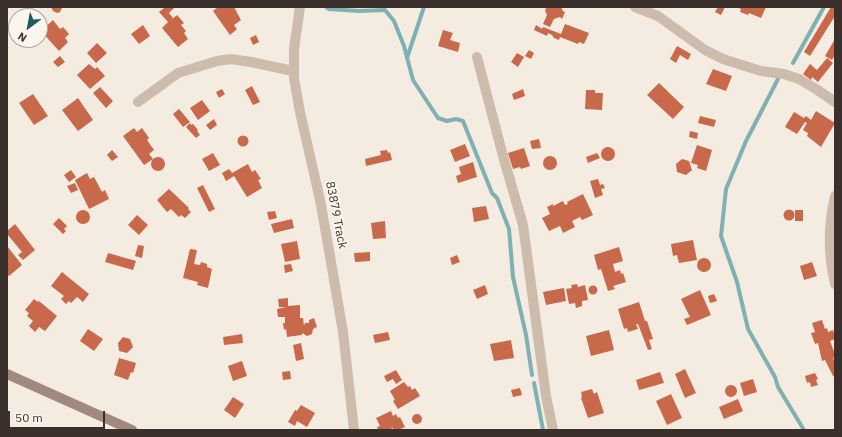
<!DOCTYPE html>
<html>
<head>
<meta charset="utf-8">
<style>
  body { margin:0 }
  #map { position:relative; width:842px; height:437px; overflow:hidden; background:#f4ebe1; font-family:"IBM Plex Sans",sans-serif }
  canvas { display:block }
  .frame { position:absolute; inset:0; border:8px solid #3b302b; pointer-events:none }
  .north { position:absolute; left:8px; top:8px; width:40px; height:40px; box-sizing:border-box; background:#fbf5ee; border:1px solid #aea6a0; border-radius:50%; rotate:212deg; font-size:11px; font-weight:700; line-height:16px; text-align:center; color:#3b302b }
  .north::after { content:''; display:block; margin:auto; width:14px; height:18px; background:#1f5a5e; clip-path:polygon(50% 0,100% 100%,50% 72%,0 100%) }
  .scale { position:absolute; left:8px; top:411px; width:97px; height:18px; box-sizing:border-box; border:2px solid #3b302b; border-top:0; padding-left:5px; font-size:12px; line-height:14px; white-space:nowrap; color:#3b302b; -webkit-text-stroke:3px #fbf5ee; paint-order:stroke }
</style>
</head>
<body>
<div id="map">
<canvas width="842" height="437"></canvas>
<div class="frame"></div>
<div class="north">N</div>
<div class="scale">50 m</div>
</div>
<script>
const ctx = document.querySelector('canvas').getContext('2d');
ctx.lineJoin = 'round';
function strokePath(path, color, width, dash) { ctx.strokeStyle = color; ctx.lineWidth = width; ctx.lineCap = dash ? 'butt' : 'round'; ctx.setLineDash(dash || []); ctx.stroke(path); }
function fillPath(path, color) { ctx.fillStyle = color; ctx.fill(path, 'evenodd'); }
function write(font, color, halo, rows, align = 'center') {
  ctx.font = font + ' "IBM Plex Sans",sans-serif'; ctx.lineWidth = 3.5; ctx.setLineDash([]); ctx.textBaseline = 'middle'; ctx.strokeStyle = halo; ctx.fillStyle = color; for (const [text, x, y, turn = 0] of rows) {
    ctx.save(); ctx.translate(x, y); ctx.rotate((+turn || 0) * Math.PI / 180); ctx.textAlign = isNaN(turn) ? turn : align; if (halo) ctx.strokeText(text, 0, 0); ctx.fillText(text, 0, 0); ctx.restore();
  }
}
strokePath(new Path2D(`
  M326 7 329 9 359 11 385 10 394 21 404 46 413 80 438 118 447 121 456 119 463 121 492 193 497 198 509 229 513 277 526 335 532 375
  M407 58 424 7
  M793 63 824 7
  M778 79 746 141 726 189 721 236 737 282 748 329 775 377 778 387 804 430
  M534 383 543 430`), '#7fb0b2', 4);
fillPath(new Path2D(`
  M51 7H62V8L60 12 57 13 53 11Z
  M164 7 174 8 169 13 173 18 170 21 177 15 184 23 181 25 186 31 184 33 188 39 178 47 162 28 168 22 159 12 164 8Z
  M218 7H234L241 20 234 25 237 29 230 35 213 11Z
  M547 7H561L563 11 565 12 562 19 560 17 554 19 550 27 543 24 547 15 545 10Z
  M718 7H725L721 15 715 12Z
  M736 7H766L761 18 749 13 748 15 740 12 741 9Z
  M831 7H835V16L810 56 804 52Z
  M53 20 60 29 63 27 69 34 65 38 68 42 59 51 41 31Z
  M565 24 589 33 584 44 579 42 578 44 560 37 559 40 554 38 552 35 548 33 547 36 534 30 536 25 542 29 543 27 561 34Z
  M143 25 150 36 139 44 131 34Z
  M443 30 453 33 450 40 460 43 458 52 438 46Z
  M256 35 259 42 253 45 250 38Z
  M835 39V55L832 60 825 56Z
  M97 43 107 53 96 63 87 53Z
  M677 46 691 54 688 60 680 55 676 63 670 59Z
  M529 50 534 53 531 59 525 56Z
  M517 53 524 57 518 67 511 62Z
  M60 56 65 62 58 67 53 62Z
  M827 58 833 63 818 82 812 77 811 80 803 74 810 64 817 70Z
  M89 64 95 69 97 67 105 76 90 89 77 75Z
  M713 69 732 76 726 91 706 84Z
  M659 83 684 107 673 119 647 95Z
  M252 86 260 102 253 105 245 90Z
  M100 87 113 101 106 108 93 93Z
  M222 89 225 94 219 98 216 92Z
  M523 89 525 96 514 100 512 94Z
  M586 90H595V93H603L602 110 585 109Z
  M33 94 48 116 34 125 19 103Z
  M78 98 93 120 78 131 62 110Z
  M202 100 210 111 198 120 190 108Z
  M179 109 190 122 183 127 173 114Z
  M816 111 835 123 821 147 807 136 808 133 803 130 807 123 805 122 797 134 785 127 794 112 804 118 806 116 811 120Z
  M700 116 716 120 714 127 698 123Z
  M214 119 217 125 210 130 206 125Z
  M190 123 191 125 193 124 198 130 197 131 200 135 196 138 186 127Z
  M134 128 137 132 142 128 149 138 147 140 154 150 149 154 153 159 144 165 123 136Z
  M690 131 698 133 697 139 689 137Z
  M237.5 141a5.5 5.5 0 1 1 11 0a5.5 5.5 0 1 1-11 0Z
  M539 139 541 148 532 149 530 141Z
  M465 144 470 156 455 162 450 150Z
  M697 145 712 150 706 171 697 168 698 165 691 163Z
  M601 154a7 7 0 1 1 14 0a7 7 0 1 1-14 0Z
  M524 148 530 166 521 169 520 167 513 169 508 153Z
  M112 150 118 157 112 161 107 155Z
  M387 150 388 153 390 152 392 160 366 166 365 159 381 155 380 151Z
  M213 153 220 165 209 171 202 159Z
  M597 153 600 158 588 163 586 157Z
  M543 163a7 7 0 1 1 14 0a7 7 0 1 1-14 0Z
  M151 164a7 7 0 1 1 14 0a7 7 0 1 1-14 0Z
  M682 159 689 161 692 170 686 175 677 172 676 164Z
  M473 162 477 177 458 183 456 176 461 174 459 167Z
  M248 164 252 172 255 170 261 179 258 180 262 188 247 197 234 176 226 181 222 173 229 169 232 173Z
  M71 170 76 177 69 182 64 175Z
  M87 173 90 179 94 177 102 192 105 190 109 199 89 209 75 180Z
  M598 179 600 185 603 184 605 188 601 189 603 195 595 198 590 181Z
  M75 183 78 190 71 193 67 186Z
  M203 185 215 209 209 212 197 188Z
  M169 189 189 208 188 209 191 212 185 218 181 215 179 217 171 209 167 212 157 200Z
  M583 194 593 215 582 220 580 217 572 221 575 227 563 233 560 226 549 231 542 218 550 214 547 207 553 204V206L563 201 565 205 568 204 567 202Z
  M486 206 489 219 474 222 472 208Z
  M783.5 215a5.5 5.5 0 1 1 11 0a5.5 5.5 0 1 1-11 0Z
  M795 210H803V221H795Z
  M76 217a7 7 0 1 1 14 0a7 7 0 1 1-14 0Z
  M275 211 277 218 269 220 267 212Z
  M137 215 148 225 139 235 128 225Z
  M59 218 67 226 64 229 66 231 63 234 53 224Z
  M292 219 294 228 274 233 271 224Z
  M385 221 386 238 373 239 371 223Z
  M15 224 35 250 23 260 18 255 22 252 7 234V231Z
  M693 240 697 260 679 263 677 255 673 256 671 244Z
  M297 241 300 259 285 262 281 244Z
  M138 245 144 246 142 258 135 256Z
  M7 246 22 265 9 276 7 274Z
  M619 247 623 261 613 264 615 272 620 270 621 274 623 273 626 282 613 286 615 289 608 291 601 269 598 270 594 255Z
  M190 249 197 250 194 264 200 265 201 262 207 264V267L212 269 208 288 197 285 198 282 183 278Z
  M370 252V261L355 262 354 253Z
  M108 253 136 261 133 270 105 262Z
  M457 255 460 262 452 265 450 258Z
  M697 265a7 7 0 1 1 14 0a7 7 0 1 1-14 0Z
  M812 262 817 276 804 280 800 266Z
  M291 264 293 271 285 273 284 265Z
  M62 272 89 294 83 302 77 297 71 303 69 301 66 304 61 299 64 296 51 286Z
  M577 284 578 287 585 285 588 300 582 301V306L576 308 575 303 569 304 566 289 572 288 571 285Z
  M485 285 488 294 477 299 473 290Z
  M588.5 290a4.5 4.5 0 1 1 9 0a4.5 4.5 0 1 1-9 0Z
  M564 288 566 301 546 305 543 292Z
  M700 290 711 315 687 325 684 319 690 317 681 299Z
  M714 294 717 301 710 303 708 296Z
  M288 298V306L300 305V318H303L304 326 305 323H309V320L314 318 317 327 313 329 312 334 307 336 302 333V335L287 337 286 329 284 330 283 323H285V317H278L277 309 286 307H279L278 299Z
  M34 299 38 302 39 301 57 316 45 331 39 327 35 332 29 326 33 321 27 316 29 313 25 310Z
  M639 302 645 321H647L653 339 649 340 652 349 648 350 638 324H636L638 329 628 332 627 328 624 329 618 309Z
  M822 320 825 329 827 328 828 332 833 330 835 337V339L830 341 835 354V357L833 358 835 362V376H833L825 360 822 361 818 343 815 344 811 333 815 332 812 323Z
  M88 329 103 339 94 351 80 341Z
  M609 330 614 350 591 356 586 336Z
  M388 332 390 340 375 343 373 335Z
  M242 334 243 343 224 345 223 337Z
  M123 337 130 339 133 347 127 353 119 351 118 343Z
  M511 340 514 358 494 361 490 344Z
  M301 343 304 359 296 361 293 345Z
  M119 358 136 363 133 373 131 372 128 380 114 375Z
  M242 361 247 376 233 381 228 366Z
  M685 369 696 393 685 398 675 374Z
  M396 370 402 380 396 384 393 379 387 382 384 376Z
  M290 371 291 379 283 380 282 372Z
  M660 372 664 383 639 390 636 380Z
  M815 373 818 379 816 380 818 385 811 387 810 382 807 383 805 376Z
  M753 379 757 392 744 396 740 383Z
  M404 382 408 387 410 386 412 390 415 388 420 396 398 409 393 401 395 400 390 391Z
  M725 391a6 6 0 1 1 12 0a6 6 0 1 1-12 0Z
  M520 388 522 395 513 397 511 390Z
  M592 389 594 394 597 392 604 413 588 418 581 398 582 397 581 392Z
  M671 394 682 418 667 425 656 401Z
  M233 397 244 404 235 418 224 410Z
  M738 399 743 411 724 419 719 407Z
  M301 405 315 413 307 427 297 421 295 426 288 422 295 410 297 411Z
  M391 411 393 416 396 414 398 418 400 417 405 427 398 430H394L393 428 388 430H378L377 427 380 426 376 418Z
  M412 419a5 5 0 1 1 10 0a5 5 0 1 1-10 0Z`), '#c8694b');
strokePath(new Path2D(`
  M300 7 294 49V78L300 112 320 200 327 239 343 332 354 430
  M635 7 658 16 705 50 723 59 761 71 784 74 799 79 816 89 835 102
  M477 57 503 156 523 225 546 396 553 430
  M138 102 178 73 217 61 231 59 251 62 293 71`), '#cdbbac', 10);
strokePath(new Path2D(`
  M835 196C828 227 828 253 835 284`), '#cdbbac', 10);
strokePath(new Path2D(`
  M7 374 132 430`), '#a18a7d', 10);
write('12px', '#3b302b', '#fbf5ee', [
  ["83879 Track",336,215,79]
]);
</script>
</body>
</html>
